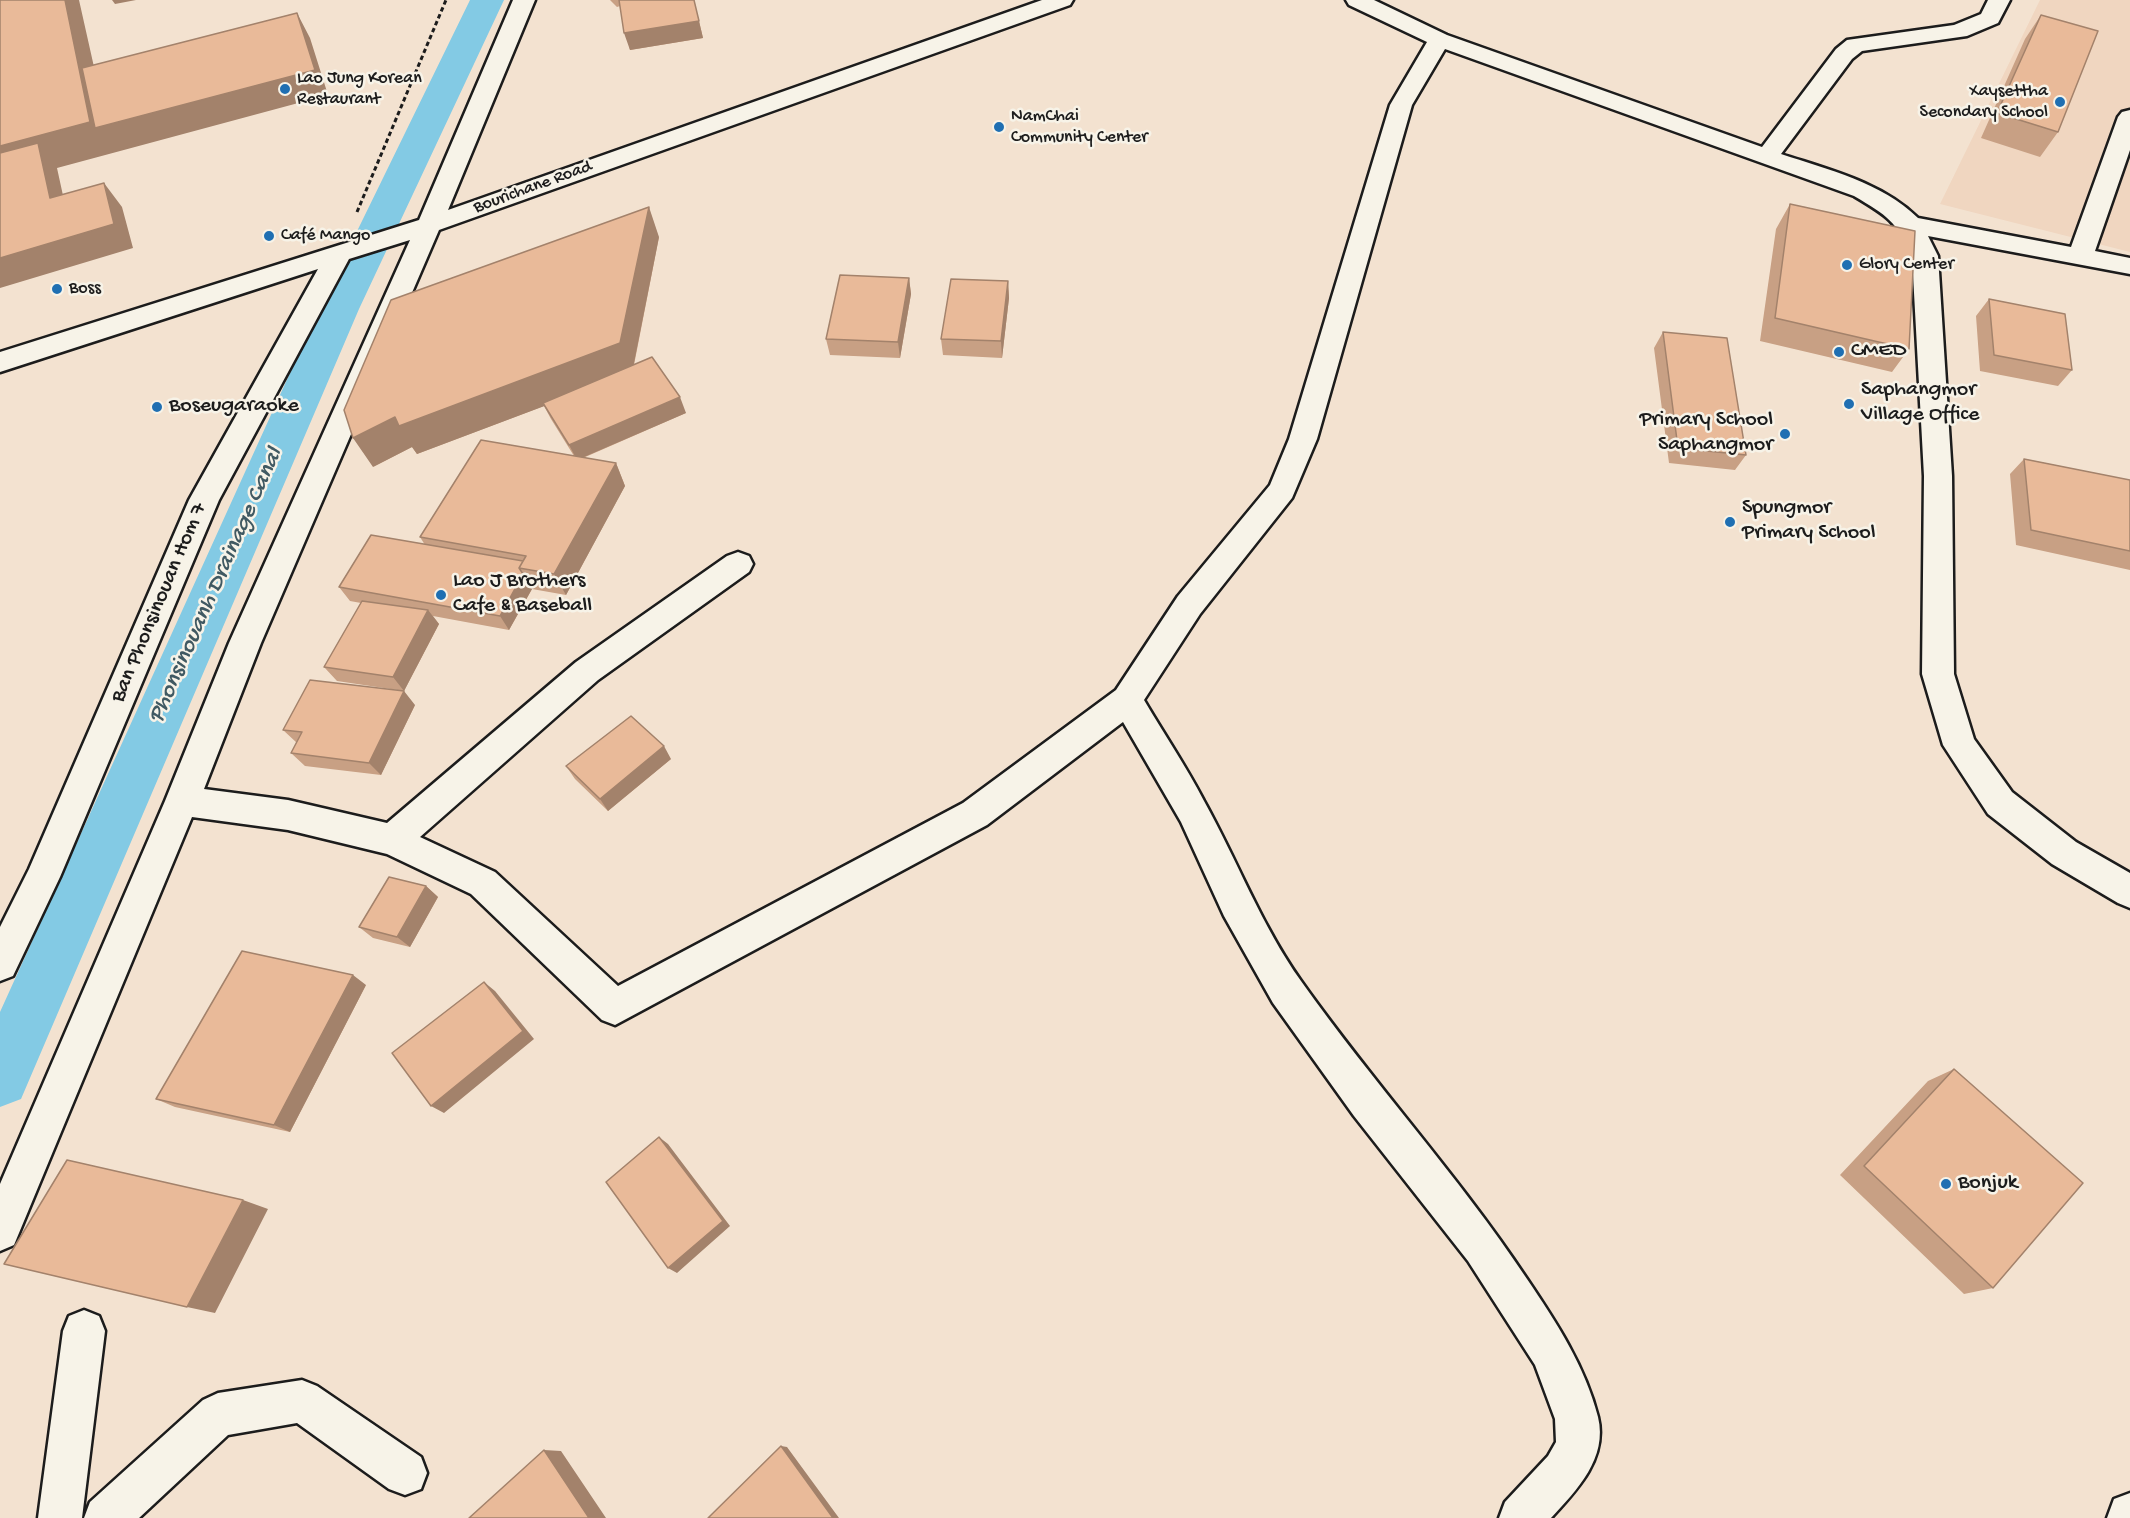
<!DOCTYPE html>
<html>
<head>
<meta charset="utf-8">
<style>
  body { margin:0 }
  canvas { display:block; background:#f3e2d0 }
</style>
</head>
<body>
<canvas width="2130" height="1518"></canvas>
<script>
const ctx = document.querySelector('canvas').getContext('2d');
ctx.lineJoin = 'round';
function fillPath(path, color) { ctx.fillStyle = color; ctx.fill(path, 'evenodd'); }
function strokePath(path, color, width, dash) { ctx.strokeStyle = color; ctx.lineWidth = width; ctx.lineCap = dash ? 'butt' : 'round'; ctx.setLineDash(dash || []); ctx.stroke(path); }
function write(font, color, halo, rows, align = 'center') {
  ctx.font = font + ' "Gochi Hand",sans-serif'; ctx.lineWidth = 5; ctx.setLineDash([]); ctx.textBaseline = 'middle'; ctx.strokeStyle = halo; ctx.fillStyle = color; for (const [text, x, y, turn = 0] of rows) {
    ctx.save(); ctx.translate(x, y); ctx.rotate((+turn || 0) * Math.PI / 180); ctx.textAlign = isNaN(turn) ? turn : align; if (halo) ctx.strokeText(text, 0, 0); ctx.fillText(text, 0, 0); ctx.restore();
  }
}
fillPath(new Path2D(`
  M2040 0H2130V252L1940 204Z`), '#f0d6c0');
fillPath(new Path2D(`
  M470 0H504L359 309 21 1099 0 1107V1012L319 309Z`), '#83cae4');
const minor = new Path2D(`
  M513 0H535L448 210 1042 0H1073L1070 5 439 230 261 643 204 789 288 800 387 823 576 662 727 556 738 552 749 556 753 564 749 572 598 680 420 837 495 872 618 986 963 803 1116 690 1178 596 1270 485 1289 439 1390 105 1427 42 1349 5 1346 0H1374L1447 35 1762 147 1836 49 1847 40 1954 25 1981 14 1988 0H2010L1998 23 1967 36 1862 51 1852 59 1781 154C1829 170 1881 182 1918 218L2071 247 2118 117 2122 112 2130 110V150L2095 251 2130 258V274L1928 236 1938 256 1952 476 1954 674 1974 739 2012 792 2076 842 2130 873V908L2118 903 2052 864 1988 814 1943 745 1922 674 1924 476 1912 256C1896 221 1888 216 1854 196L1445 49 1412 105 1317 439 1292 498 1200 614 1144 700C1164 734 1186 766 1204 801 1237 860 1261 925 1301 981 1373 1083 1458 1175 1527 1279 1556 1322 1585 1366 1598 1417 1608 1458 1577 1490 1551 1518H1499L1505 1502 1548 1456 1556 1442 1555 1419 1535 1365 1468 1261 1354 1116 1273 1003 1224 916 1181 822 1123 722 987 825 615 1025 602 1020 471 894 387 854 288 830 192 817 14 1245 0 1251V1184L165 801 229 643 410 240 349 259 219 500 60 877 13 976 0 981V927L29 869 189 500 318 269 0 372V352L419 220Z
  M84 1310 99 1316 105 1331 82 1518H38L63 1331 69 1316Z
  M302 1380 317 1386 421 1457 427 1473 421 1489 405 1495 389 1489 297 1423 228 1435 139 1518H84L90 1502 203 1400 218 1393Z
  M2130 1493V1518H2107L2114 1499Z`);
strokePath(minor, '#1c1c1c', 5);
strokePath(new Path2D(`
  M357 212 446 0`), '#1c1c1c', 3, [4.5, 3]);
fillPath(minor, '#f7f3e8');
fillPath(new Path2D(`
  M610 0H694L703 38 630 50 620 6 617 7Z
  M2041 15 2058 132 2040 157 1981 138 2025 39Z
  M1790 204 1909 349 1892 372 1760 341 1776 229Z
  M659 237 634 365 686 413 583 458 616 463 625 486 566 595 532 589 509 630 433 616 439 624 404 691 337 681 324 667 361 603 350 601 339 587 425 545 420 537 574 456 551 419 544 406 417 454 412 447 373 467Z
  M909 278 911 294 900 358 830 355 826 339Z
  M1008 281 1009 298 1002 358 943 355 941 339Z
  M1989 299 2072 370 2058 386 1980 371 1976 316Z
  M1663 332 1746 455 1735 470 1669 463 1654 348Z
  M2024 459 2130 480V570L2016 545 2010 474Z
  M415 705 381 775 305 766 291 753 297 743 283 730Z
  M671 759 608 811 575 779 566 766Z
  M426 886 438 897 410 947 373 938 359 927Z
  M366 985 290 1132 175 1107 156 1099Z
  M1954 1069 1993 1288 1964 1294 1840 1175 1928 1081Z`), '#c8a084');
fillPath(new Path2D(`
  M65 0H79L107 125 297 13 310 38 328 95 57 168 69 223 0 184V146Z
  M112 0H136L115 4Z
  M694 0 703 38 630 50 624 33Z
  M104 183 122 207 133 248 0 288V258Z
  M649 207 659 237 632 373 417 454 412 447 373 467 353 438Z
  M909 278 911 294 900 358 898 342Z
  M1008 281 1009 298 1002 358 1001 341Z
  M680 397 686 413 577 460 569 445Z
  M616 463 625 486 566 595 554 574Z
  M523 574 532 589 509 630 500 616Z
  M428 610 439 624 404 691 393 677Z
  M404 691 415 705 381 775 369 763Z
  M664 746 671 759 608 811 600 799Z
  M426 886 438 897 410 947 397 937Z
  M353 975 366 985 290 1132 274 1125Z
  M484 982 495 991 534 1039 444 1113 431 1106Z
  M659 1137 668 1144 730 1226 677 1273 668 1268Z
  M243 1200 268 1209 215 1313 187 1307Z
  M781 1446 787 1447 839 1518H833Z
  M544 1450 561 1451 606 1518H589Z`), '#a3826b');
const building = new Path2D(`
  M0 0H65L90 122 0 146Z
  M619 0H694L699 21 624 33Z
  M297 13 315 70 95 128 82 68Z
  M2041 15 2098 31 2058 132 1997 113Z
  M38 143 50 198 104 183 114 224 0 258V153Z
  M1790 204 1915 231 1909 349 1775 318Z
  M649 207 620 343 399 426 395 417 353 438 344 410 391 300Z
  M840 275 909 278 898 342 826 339Z
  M951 279 1008 281 1001 341 941 339Z
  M1989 299 2065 314 2072 370 1994 355Z
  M1663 332 1727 338 1746 455 1678 448Z
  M652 357 680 397 569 445 543 403Z
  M481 440 616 463 554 574 519 568 526 556 420 537Z
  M2024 459 2130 480V551L2031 530Z
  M371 535 523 561 519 568 523 574 500 616 339 587Z
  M362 601 428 610 393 677 324 667Z
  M310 680 404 691 369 763 291 753 302 732 283 730Z
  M631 716 664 746 600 799 566 766Z
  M389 877 426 886 397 937 359 927Z
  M242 951 353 975 274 1125 156 1099Z
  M484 982 523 1031 431 1106 392 1053Z
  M1954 1069 2083 1183 1993 1288 1864 1166Z
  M659 1137 723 1221 668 1268 606 1182Z
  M67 1160 243 1200 187 1307 4 1264Z
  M781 1446 833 1518H708Z
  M544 1450 589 1518H469Z`);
fillPath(building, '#e9ba99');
strokePath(building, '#a3826b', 1.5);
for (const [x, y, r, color] of [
  [285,89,6,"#1f6fb2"],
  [2060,102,6,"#1f6fb2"],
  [999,127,6,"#1f6fb2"],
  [269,236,6,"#1f6fb2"],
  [1847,265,6,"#1f6fb2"],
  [57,289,6,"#1f6fb2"],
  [1839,352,6,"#1f6fb2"],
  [1849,404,6,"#1f6fb2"],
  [157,407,6,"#1f6fb2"],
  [1785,434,6,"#1f6fb2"],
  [1730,522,6,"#1f6fb2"],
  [441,595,6,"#1f6fb2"],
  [1946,1184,6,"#1f6fb2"]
]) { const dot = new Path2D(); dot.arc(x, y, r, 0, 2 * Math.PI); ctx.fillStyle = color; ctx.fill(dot); strokePath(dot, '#f7f3e8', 2); }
write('18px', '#1c1c1c', '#f7f3e8', [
  ["Lao Jung Korean",297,79],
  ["Restaurant",297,100],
  ["Xaysettha",2048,92,"right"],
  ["Secondary School",2048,113,"right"],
  ["NamChai",1011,117],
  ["Community Center",1011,138],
  ["Café Mango",281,236],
  ["Glory Center",1859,265],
  ["Boss",69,289]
], 'left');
write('18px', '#1c1c1c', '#f7f3e8', [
  ["Bourichane Road",533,188,-20]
]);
write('22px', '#1c1c1c', '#f7f3e8', [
  ["CMED",1851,352],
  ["Saphangmor",1861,391],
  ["Village Office",1861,416],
  ["Boseugaraoke",169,407],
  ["Primary School",1773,421,"right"],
  ["Saphangmor",1773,446,"right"],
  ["Spungmor",1742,509],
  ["Primary School",1742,534],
  ["Lao J Brothers",453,582],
  ["Cafe & Baseball",453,607],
  ["Bonjuk",1958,1184]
], 'left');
write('22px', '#1c1c1c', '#f7f3e8', [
  ["Ban Phonsinouan Hom 7",160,603,-67]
]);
write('italic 24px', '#405962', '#f7f3e8', [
  ["Phonsinouanh Drainage Canal",217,586,-66]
]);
</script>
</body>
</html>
